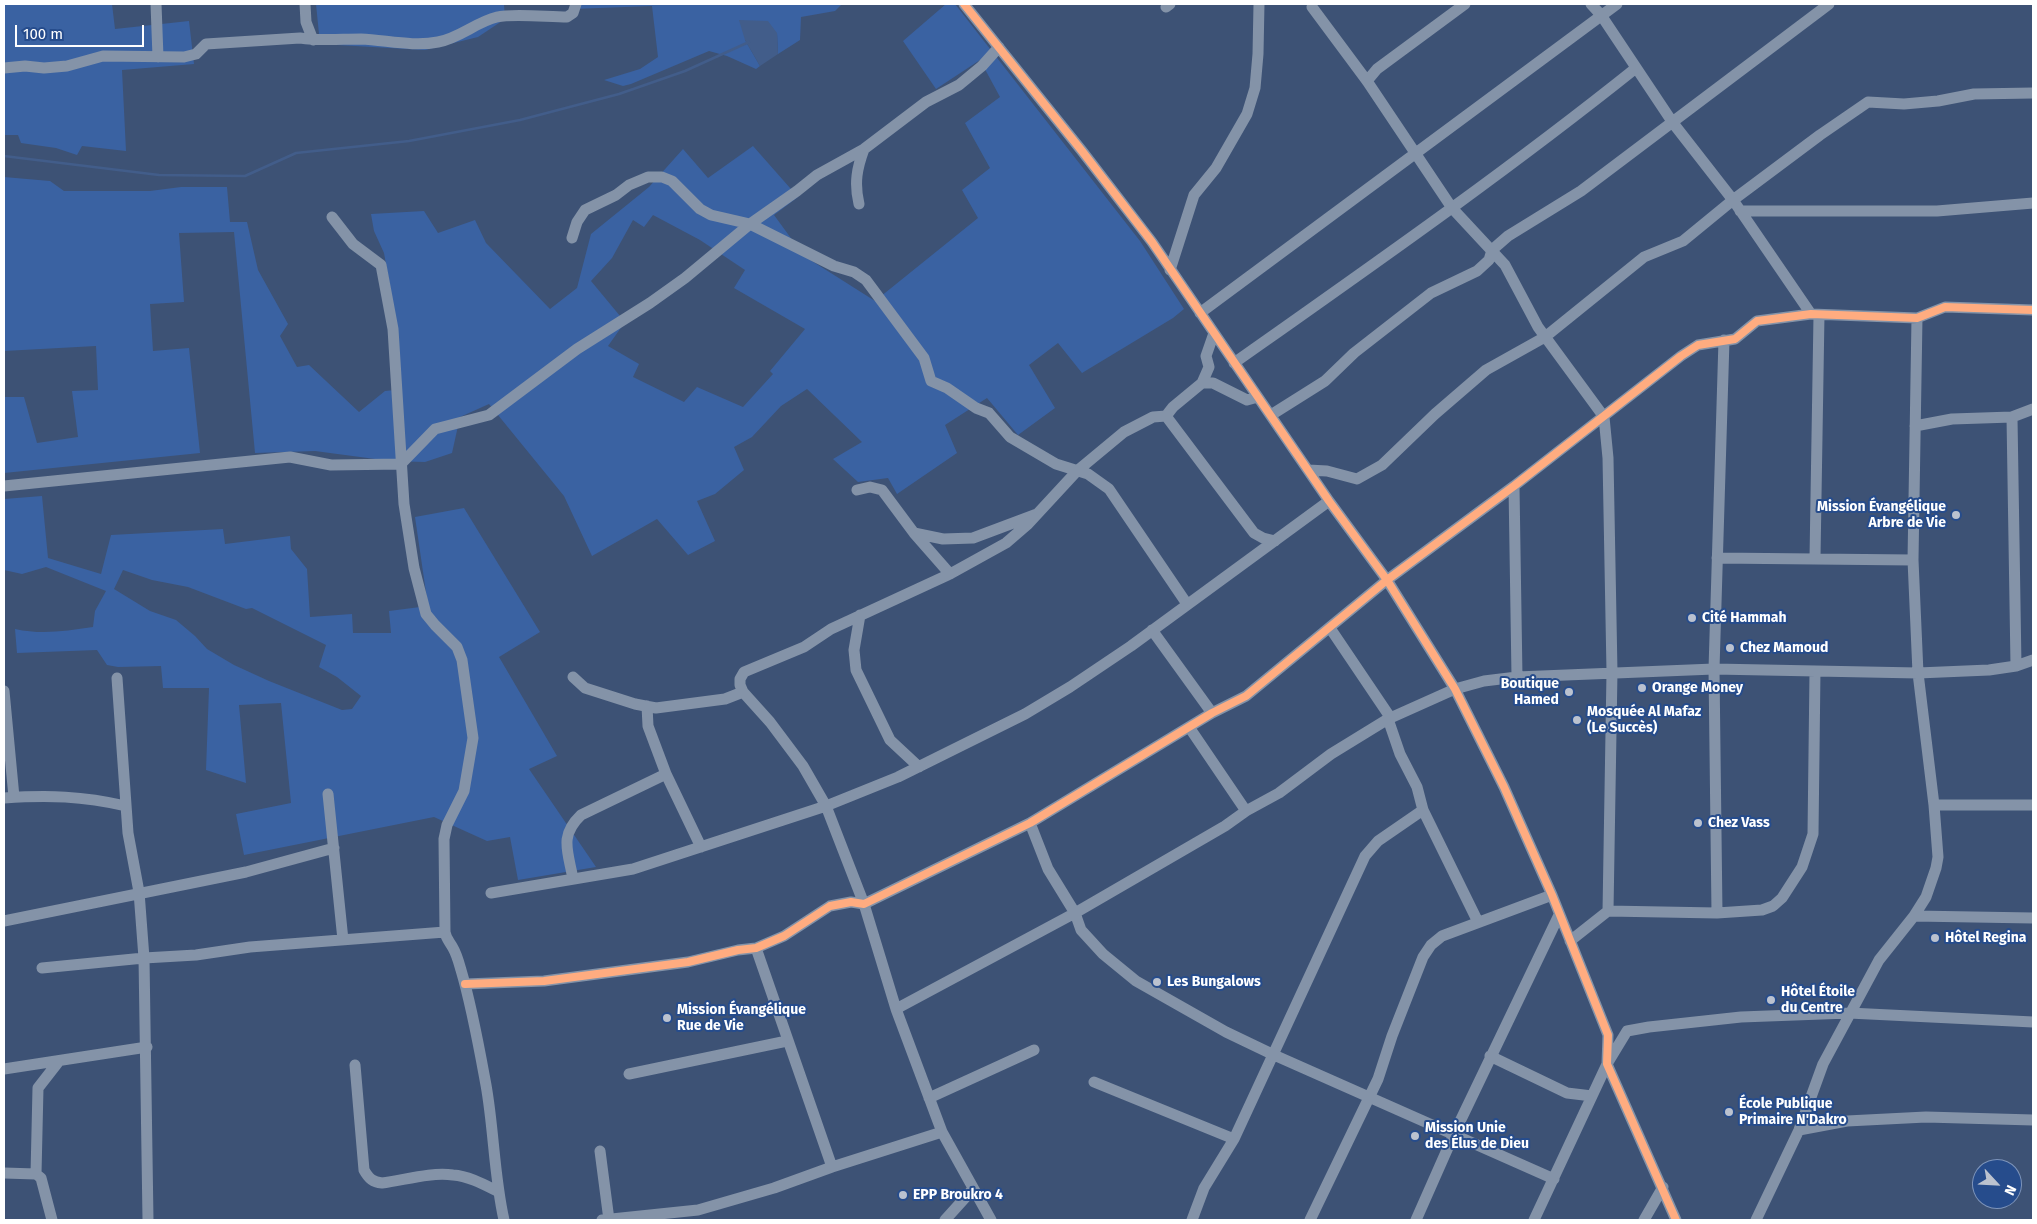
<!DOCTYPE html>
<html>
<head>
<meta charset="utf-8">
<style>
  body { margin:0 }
  #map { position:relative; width:2037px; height:1224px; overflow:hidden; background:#3d5275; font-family:"Fira Sans",sans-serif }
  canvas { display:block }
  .frame { position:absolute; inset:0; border:5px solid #fff; pointer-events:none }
  .north { position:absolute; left:1972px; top:1159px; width:50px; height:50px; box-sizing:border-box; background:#264c8c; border:1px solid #7d94ba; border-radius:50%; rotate:115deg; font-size:14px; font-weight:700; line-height:20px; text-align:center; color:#fff }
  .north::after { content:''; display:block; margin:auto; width:18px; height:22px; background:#bbc2cf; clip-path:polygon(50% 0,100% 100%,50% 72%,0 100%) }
  .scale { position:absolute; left:15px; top:25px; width:129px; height:22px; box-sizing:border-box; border:2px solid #fff; border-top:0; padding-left:6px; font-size:15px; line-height:18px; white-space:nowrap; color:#fff; -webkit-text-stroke:4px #264c8c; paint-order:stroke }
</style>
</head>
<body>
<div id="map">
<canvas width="2037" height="1224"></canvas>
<div class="frame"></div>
<div class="north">N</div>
<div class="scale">100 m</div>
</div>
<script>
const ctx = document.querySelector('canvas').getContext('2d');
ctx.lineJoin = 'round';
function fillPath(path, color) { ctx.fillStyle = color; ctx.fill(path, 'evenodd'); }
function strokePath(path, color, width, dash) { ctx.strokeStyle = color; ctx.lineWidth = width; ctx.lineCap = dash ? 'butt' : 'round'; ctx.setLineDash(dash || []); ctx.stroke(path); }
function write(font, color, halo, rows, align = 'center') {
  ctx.font = font + ' "Fira Sans",sans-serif'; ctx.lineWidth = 4; ctx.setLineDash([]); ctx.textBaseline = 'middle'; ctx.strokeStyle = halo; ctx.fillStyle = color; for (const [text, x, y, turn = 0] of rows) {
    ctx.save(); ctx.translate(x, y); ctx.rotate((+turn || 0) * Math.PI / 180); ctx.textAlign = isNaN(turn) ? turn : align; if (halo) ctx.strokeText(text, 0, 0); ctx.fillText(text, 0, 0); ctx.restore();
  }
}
fillPath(new Path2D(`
  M4 4H112L115 29 189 21 194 64 122 70 126 151 82 146 77 155 56 148 21 143 18 135H4Z
  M316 4H504L505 19 478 37 425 50 320 44Z
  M572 4H842L835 11 801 17 800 40 778 54 777 33 745 40 760 66 756 69 727 56 709 51 631 84 623 86 604 80 640 69 658 57 652 6 572 9Z
  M946 4H955L1140 241 1184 309 1173 318 1082 373 1058 343 1029 365 1055 408 1018 435 987 398 945 425 957 453 897 494 888 478 858 482 833 459 862 442 807 389 781 406 752 437 734 447 744 470 715 494 697 501 715 541 688 555 657 519 592 556 564 496 489 404 460 417 452 453 425 462 390 461 315 451 255 453 234 232 179 233 184 302 150 304 153 351 189 348 200 453 4 473V397H24L37 443 78 437 72 391 98 390 96 346 4 351V177L50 181 64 191H150L181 187H227L230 222H247L258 270 288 324 280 336 297 367 309 365 359 412 385 391 395 390V315L384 253 374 231 371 214 424 211 438 233 475 220 486 243 550 309 577 288 591 234 649 187 683 149 708 178 753 146 798 197 774 215 804 256 875 301 978 218 962 190 990 168 965 123 1000 97 980 60 936 89 903 41ZM653 215 700 240 745 270 734 288 805 329 770 371 773 374 743 407 697 387 684 402 633 377 639 364 608 346 625 322 591 281 612 258 633 220 644 227Z
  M42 496 48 558 101 574 111 535 223 529 225 544 290 536 291 549 307 569 310 617 352 614 353 633H391L389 611 428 606 415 517 464 508 540 632 499 657 557 756 529 769 596 867 518 880 510 837 487 841 434 817 244 855 236 814 291 803 281 703 239 705 246 783 206 770 209 688H163L161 666 118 667 107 665 97 650 17 653 15 629C42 635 66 631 93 627L95 611 106 591 46 567 22 574 4 570V499ZM123 570 152 580 188 587 246 609 252 608 326 645 319 667 337 677 361 696 352 709 342 710 269 681 234 665 207 649 195 636 176 620 150 611 114 589Z`), '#3a62a2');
fillPath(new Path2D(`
  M739 20 768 21 777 33 778 54 760 66 745 40Z`), '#425d8a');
strokePath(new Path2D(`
  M4 156 159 175 245 176 296 153 409 141 520 120 619 94 685 71 749 42`), '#425d8a', 2.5);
strokePath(new Path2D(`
  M156 4 158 57
  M305 4 306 22 313 40
  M964 4 1082 151 1152 242 1329 501 1387 580 1455 689 1504 787 1552 895 1608 1035 1607 1064 1676 1220
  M1591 4 1601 15 1673 123 1733 200 1811 314
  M1166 7 1170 4
  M1312 7 1367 81 1452 208 1505 265 1538 327 1604 417 1608 458 1612 672 1608 911
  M4 68 25 66 44 68 67 66 103 56 184 57 196 54 206 44 300 38C320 41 340 39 361 39 386 40 413 47 438 42 460 38 476 22 497 17 513 13 548 17 567 17L573 13 576 4
  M1367 81 1377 69 1465 4
  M859 204C854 183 857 168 864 149
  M1740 211H1937L2033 203
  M332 217 353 244 381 265 393 329 404 504 414 568 426 614 435 625 457 647 462 660 473 738 464 791 447 825 444 839 445 932C446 939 450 942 453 948 457 955 459 963 461 970 472 1007 479 1047 486 1085 494 1130 494 1176 504 1220
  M572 238 577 222 585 210 616 195 629 185 648 177H662L672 181 700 209 711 215 750 224 834 266 854 272 866 280 924 358 931 381 947 388 976 408 989 413 1010 437 1056 464 1088 474 1109 489 1187 604
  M1170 270 1194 195 1216 168 1247 114 1255 88 1258 54 1259 4
  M1200 313 1617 4
  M1234 363C1370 267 1506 172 1636 68
  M1202 383 1209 367 1206 356 1214 333
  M1271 415 1325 381 1354 353 1431 293 1477 271 1489 260 1492 250 1508 236 1581 191 1829 4
  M1166 416 1254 533 1263 538 1275 541
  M2012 417 2016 666
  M1915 426 1952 419 2012 417 2033 409
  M1308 470 1327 471 1357 479 1382 465 1435 414 1486 370 1545 337 1644 257 1683 241 1733 200 1820 135 1868 102 1904 104 1938 101 1974 94 2033 93
  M4 486 290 457 331 465 401 464 435 429 489 415 577 349 650 303 685 278 750 224 797 191 817 175 864 149 926 102 959 85 982 66 999 47
  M1514 486 1517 677
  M857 490 870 487 882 490 914 533 950 574
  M914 533 943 539 973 538 1037 514
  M1717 558 1913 560
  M1815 558 1819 315
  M860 615 854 650 856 670 890 740 919 767
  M1152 630 1212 713
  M573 677 585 688 635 704 656 708 725 699 743 692
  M117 678 128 833 139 892 144 958 148 1220
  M4 691 14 797
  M647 706 648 726 666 774 701 847
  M1189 727 1246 811
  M328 794 343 940
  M4 798C49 795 82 796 126 806
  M1934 805H2033
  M1030 823 1048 869 1075 913 1081 930 1103 954 1136 981 1226 1032 1274 1055 1554 1179
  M573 879C568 851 559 836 581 815L666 774
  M491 893 633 869 826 806 898 777 1025 714 1070 687 1131 646 1329 501
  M1717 913 1714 669 1724 340
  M1914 916 2033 918
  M4 921 246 872 334 848
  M1478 922 1423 810 1417 787 1400 754 1388 719 1455 689 1484 681 1517 677 1714 669 1918 673 1989 670 2016 666 2033 660
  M1570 941 1608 911 1717 913 1762 910 1773 906 1782 898 1802 867 1813 834 1815 671
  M756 948 832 1167
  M42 968 144 958 196 955 250 947 445 932
  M465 984 544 981 688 962 738 950 756 948 784 936 830 906 851 902 864 904 1030 823 1212 713 1246 696 1387 580 1514 486 1681 356 1698 345 1735 339 1757 321 1811 314 1917 318 1945 307 2033 310
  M896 1009 1075 913 1225 826 1246 811 1279 793 1331 754 1388 719V714L1330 628
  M1490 1056 1567 1093 1592 1096
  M355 1065 364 1170C369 1179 373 1182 382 1183 405 1180 430 1172 453 1175 468 1176 483 1184 497 1191
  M4 1069 147 1047
  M629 1074 787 1041
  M1094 1082 1234 1139
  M929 1098 1034 1050
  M1799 1130 1847 1121 1926 1117 2033 1120
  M600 1151 609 1220
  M4 1173 36 1174 41 1178 52 1220
  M36 1174 38 1088 59 1061
  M602 1220 698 1210 774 1188 832 1167 942 1132
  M945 1220 973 1189
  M991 1220 942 1132 896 1009 864 904 826 806 803 766 770 722 743 692 740 685V679L744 672 804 647 831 629 950 574 1006 543 1028 524 1077 471 1124 432 1153 417 1166 416 1173 407 1202 383H1213L1247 400 1258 397
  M1192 1220 1204 1188 1234 1139 1365 856 1378 841 1423 810
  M1310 1220 1378 1079 1392 1036 1423 957 1431 945 1442 936 1552 895
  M1416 1220 1454 1134 1559 915
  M1534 1220 1607 1064 1627 1031 1649 1027 1741 1017 1849 1013 2033 1022
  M1644 1220 1663 1187
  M1756 1220 1799 1130 1823 1064 1879 960 1914 916 1926 897 1936 868 1938 857 1934 805 1918 673 1913 560 1917 318`), '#8493a8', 11);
strokePath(new Path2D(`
  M964 4 1082 151 1152 242 1329 501 1387 580 1455 689 1504 787 1552 895 1608 1035 1607 1064 1676 1220
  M465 984 544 981 688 962 738 950 756 948 784 936 830 906 851 902 864 904 1030 823 1212 713 1246 696 1387 580 1514 486 1681 356 1698 345 1735 339 1757 321 1811 314 1917 318 1945 307 2033 310`), '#ffac80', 8);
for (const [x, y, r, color] of [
  [1956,515,5,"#bbc2cf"],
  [1692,618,5,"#bbc2cf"],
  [1730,648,5,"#bbc2cf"],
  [1642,688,5,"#bbc2cf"],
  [1569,692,5,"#bbc2cf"],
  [1577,720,5,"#bbc2cf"],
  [1698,823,5,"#bbc2cf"],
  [1935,938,5,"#bbc2cf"],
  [1157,982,5,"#bbc2cf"],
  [1771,1000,5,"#bbc2cf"],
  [667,1018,5,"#bbc2cf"],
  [1729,1112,5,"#bbc2cf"],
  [1415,1136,5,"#bbc2cf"],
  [903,1195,5,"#bbc2cf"]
]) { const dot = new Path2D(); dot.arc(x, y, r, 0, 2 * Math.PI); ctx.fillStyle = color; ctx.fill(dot); strokePath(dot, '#264c8c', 2); }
write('bold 14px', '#fff', '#264c8c', [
  ["Mission Évangélique",1946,507,"right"],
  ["Arbre de Vie",1946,523,"right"],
  ["Cité Hammah",1702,618],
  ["Chez Mamoud",1740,648],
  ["Boutique",1559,684,"right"],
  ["Hamed",1559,700,"right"],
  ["Orange Money",1652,688],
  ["Mosquée Al Mafaz",1587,712],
  ["(Le Succès)",1587,728],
  ["Chez Vass",1708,823],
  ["Hôtel Regina",1945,938],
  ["Les Bungalows",1167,982],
  ["Hôtel Étoile",1781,992],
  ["du Centre",1781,1008],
  ["Mission Évangélique",677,1010],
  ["Rue de Vie",677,1026],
  ["École Publique",1739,1104],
  ["Primaire N'Dakro",1739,1120],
  ["Mission Unie",1425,1128],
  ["des Élus de Dieu",1425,1144],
  ["EPP Broukro 4",913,1195]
], 'left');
</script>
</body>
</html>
